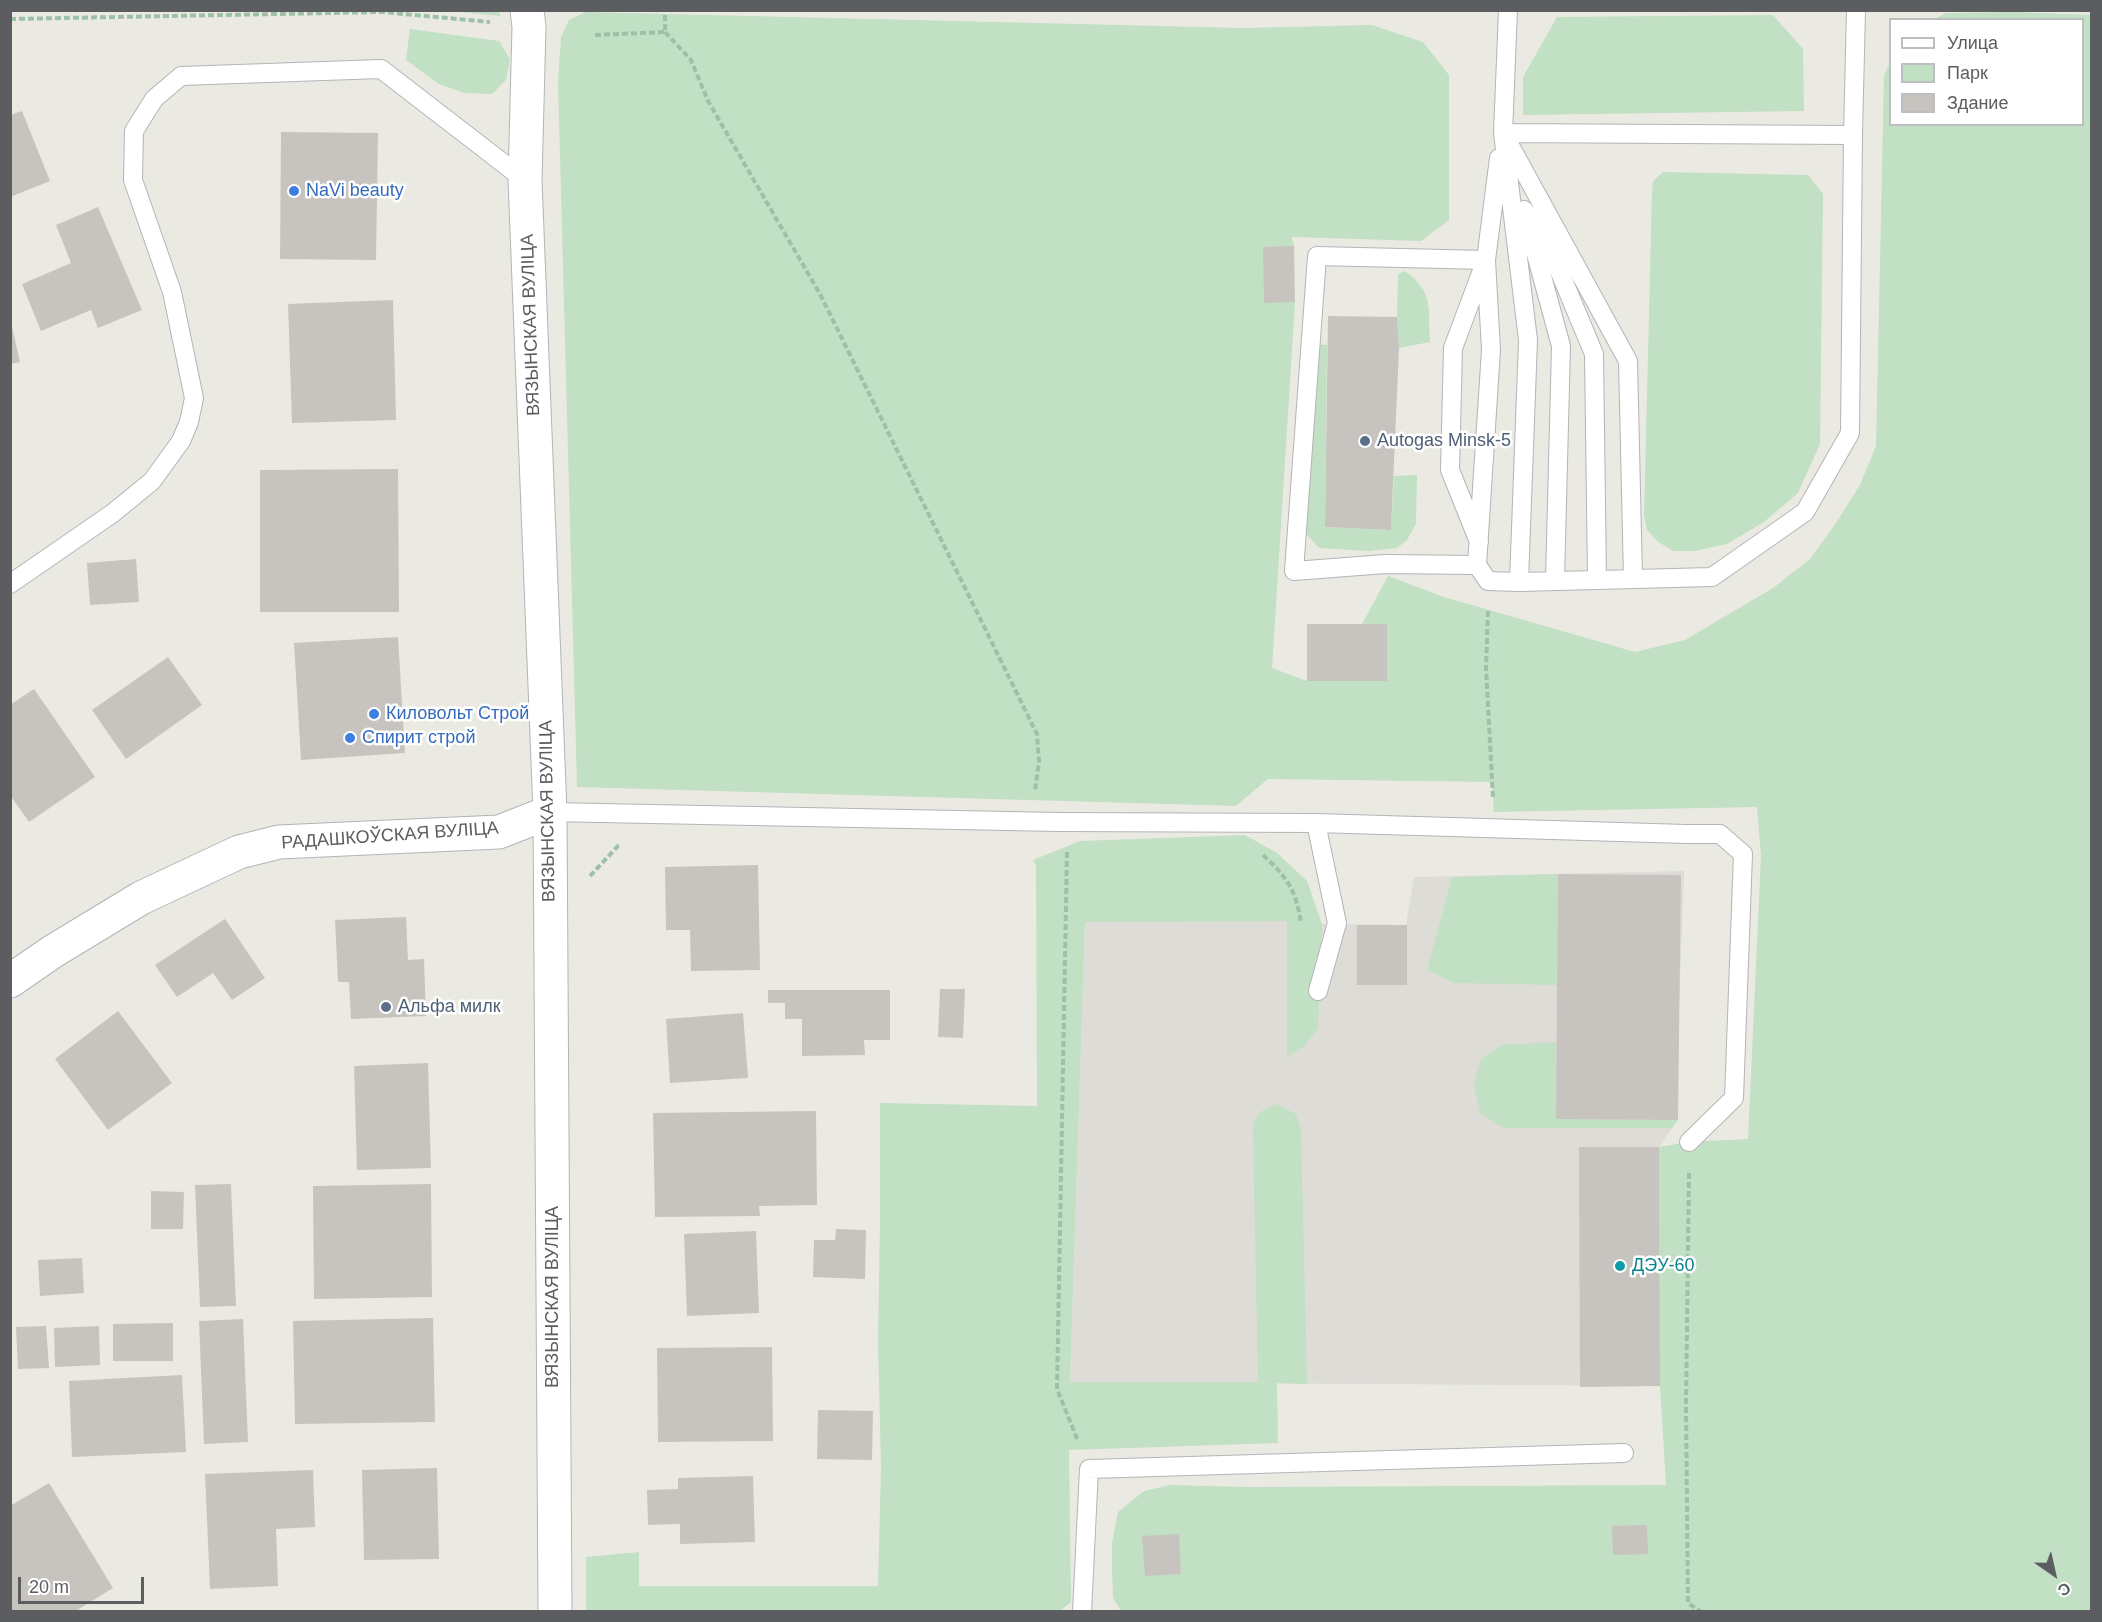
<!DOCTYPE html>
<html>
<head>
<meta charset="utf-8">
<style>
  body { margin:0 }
  #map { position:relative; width:2102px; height:1622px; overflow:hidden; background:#ebeae2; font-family:Helvetica,sans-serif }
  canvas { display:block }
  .frame { position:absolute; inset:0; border:12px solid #5b5d61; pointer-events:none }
  .legend { position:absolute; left:1889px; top:18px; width:195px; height:108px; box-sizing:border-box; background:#fff; border:2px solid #bdbec0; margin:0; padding:8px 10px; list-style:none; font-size:18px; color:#5b5d61 }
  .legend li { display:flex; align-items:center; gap:12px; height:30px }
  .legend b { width:30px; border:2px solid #bdbec0 }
  .north { position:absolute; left:2024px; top:1544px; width:60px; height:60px; -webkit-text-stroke:4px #fff; paint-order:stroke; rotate:146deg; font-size:16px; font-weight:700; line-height:24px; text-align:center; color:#5b5d61 }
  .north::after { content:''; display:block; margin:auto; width:21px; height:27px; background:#5b5d61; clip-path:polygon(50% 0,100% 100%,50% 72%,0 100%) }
  .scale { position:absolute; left:18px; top:1577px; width:126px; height:27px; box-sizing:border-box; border:3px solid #5b5d61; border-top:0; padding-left:8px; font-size:18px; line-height:21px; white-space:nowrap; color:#5b5d61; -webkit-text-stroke:4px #fff; paint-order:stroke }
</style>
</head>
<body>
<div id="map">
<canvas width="2102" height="1622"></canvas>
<div class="frame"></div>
<ul class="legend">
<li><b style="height:8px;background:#fff"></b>Улица</li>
<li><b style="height:16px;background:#c2e0c3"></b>Парк</li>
<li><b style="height:16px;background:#c7c4bf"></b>Здание</li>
</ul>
<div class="north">С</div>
<div class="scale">20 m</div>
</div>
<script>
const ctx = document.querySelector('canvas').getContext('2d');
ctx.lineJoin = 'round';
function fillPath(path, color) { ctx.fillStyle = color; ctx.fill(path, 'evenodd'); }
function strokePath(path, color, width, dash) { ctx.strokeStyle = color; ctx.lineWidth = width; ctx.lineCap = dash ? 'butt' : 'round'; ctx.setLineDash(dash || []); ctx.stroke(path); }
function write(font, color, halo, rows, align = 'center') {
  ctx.font = font + ' Helvetica,sans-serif'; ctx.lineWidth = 5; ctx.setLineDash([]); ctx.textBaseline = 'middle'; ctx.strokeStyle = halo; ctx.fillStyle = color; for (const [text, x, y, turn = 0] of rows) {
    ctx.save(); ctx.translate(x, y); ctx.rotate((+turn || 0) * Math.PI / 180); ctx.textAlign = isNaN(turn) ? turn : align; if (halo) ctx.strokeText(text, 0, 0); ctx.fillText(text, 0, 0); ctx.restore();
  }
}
fillPath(new Path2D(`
  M1684 871 1675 1116 1672 1128 1659 1147 1660 1386 1070 1382 1085 921H1287L1322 924 1406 925 1414 877Z`), '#dddcd7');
fillPath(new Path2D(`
  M449 11H498L501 16Z
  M585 12 1243 28 1372 25 1423 42 1449 75V220L1421 241 1292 237 1294 246 1264 302H1295L1272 668 1307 681H1387V625L1362 624 1388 576 1444 597 1635 652 1685 640 1773 588 1810 559 1834 526 1860 485 1876 446 1884 75 1890 63V124H2082V20L1935 19 1946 13 2016 12 2091 15V1611H1121L1113 1598 1112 1567V1543L1118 1512 1144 1491 1170 1485 1248 1487 1666 1485 1660 1386 1659 1147 1689 1142 1748 1139 1761 856 1757 807 1494 812 1492 782 1268 779 1236 806 577 787 558 82 561 37 569 20Z
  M1773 15 1803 49 1804 111 1523 115V77L1557 17Z
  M410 29 499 41 510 59 506 80 492 94 464 93 439 84 406 60Z
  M1663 172 1808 175 1823 194 1820 444 1798 493 1764 522 1727 544 1695 551H1674L1658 542 1647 530 1644 515 1652 191 1653 181Z
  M1405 271C1434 292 1428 308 1430 342L1399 348 1397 317 1398 274Z
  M1306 344 1327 345 1325 527 1391 530 1394 476 1417 475 1416 524 1407 540 1397 548 1369 551 1319 548 1307 535 1305 516Z
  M1245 835 1277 853 1307 881 1322 924 1318 1028 1304 1046 1287 1057V921L1085 922 1070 1382H1258L1253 1130C1255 1114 1261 1110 1276 1104L1296 1114 1301 1130 1307 1384 1277 1383 1278 1443 1069 1450 1071 1602 1060 1611 587 1612 586 1608V1557L639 1552V1586H878L881 1467 878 1341 880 1220V1103L1037 1106 1036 865 1033 860 1080 841Z
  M1558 874 1557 985 1455 983 1427 970 1452 877Z
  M1556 1042V1119L1678 1120 1672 1128H1504L1480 1113 1474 1085 1481 1059 1502 1045Z`), '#c2e0c3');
fillPath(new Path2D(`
  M22 111 50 181 10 197V115Z
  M281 132 378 133 376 260 280 259Z
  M98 207 142 310 98 328 91 310 41 331 22 284 71 263 56 225Z
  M1294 246 1295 302 1264 303 1263 247Z
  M393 300 396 420 292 423 288 304Z
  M1328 316 1397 317 1399 348 1391 530 1325 527Z
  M10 318 20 362 10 364Z
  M398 469 399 612H260V470Z
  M136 559 139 602 90 605 87 563Z
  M1307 624H1387V681H1307Z
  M398 637 405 753 301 760 294 643Z
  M168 657 202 705 126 759 92 710Z
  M34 689 95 777 29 822 10 795V705Z
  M758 865 760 970 691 971 690 930H666L665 867Z
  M1558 874 1681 875 1678 1120 1556 1119Z
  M406 917 408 960 424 959 426 1016 351 1019 349 982H338L335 920Z
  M225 919 265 978 232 1000 213 973 177 997 155 965Z
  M1357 925H1407V985H1357Z
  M940 989H965L963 1038 938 1037Z
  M768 990H890V1040H864L865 1055 802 1056V1019H785V1003H768Z
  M118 1011 172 1083 108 1130 55 1059Z
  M743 1013 748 1078 670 1083 666 1019Z
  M428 1063 431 1168 357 1170 354 1066Z
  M816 1111 817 1205 759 1206 760 1216 655 1217 653 1113Z
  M1579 1147H1659L1660 1386 1580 1387Z
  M231 1184 236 1306 200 1307 195 1185Z
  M431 1184 432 1297 314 1299 313 1186Z
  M151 1191 184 1192 183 1229H151Z
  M836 1229 866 1230 865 1279 813 1277 814 1240H835Z
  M756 1231 759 1313 687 1316 684 1234Z
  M82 1258 84 1293 40 1296 38 1260Z
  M433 1318 435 1422 295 1424 293 1321Z
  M243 1319 248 1442 204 1444 199 1321Z
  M173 1323V1361H113V1324Z
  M46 1326 49 1368 18 1369 16 1327Z
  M99 1326 100 1365 55 1367 54 1328Z
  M772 1347 773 1441 658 1442 657 1348Z
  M182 1375 186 1452 72 1457 69 1381Z
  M818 1410 873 1411 872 1460 817 1459Z
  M437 1468 439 1559 364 1560 362 1470Z
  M313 1470 315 1527 276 1529 278 1586 210 1589 205 1474Z
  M753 1476 755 1542 680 1544V1524L648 1525 647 1490 678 1489V1478Z
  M49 1483 113 1588 74 1612H12L10 1506Z
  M1647 1525 1648 1554 1613 1555 1612 1526Z
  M1179 1534 1181 1574 1145 1576 1142 1536Z`), '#c7c4bf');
const service = new Path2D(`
  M1508 10 1503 133 1528 340 1519 582 1712 577 1805 512 1850 433 1853 135 1856 10
  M1503 133 1853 135
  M1508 142 1628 361 1633 578
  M1499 158 1486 260 1491 350 1477 565 1488 581 1519 582
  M1524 210 1561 346 1555 580
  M1536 215 1594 354 1597 579
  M1477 565 1385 564 1294 571 1317 256 1486 260 1453 348 1450 470 1479 542
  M10 584 113 513 152 481 181 441 189 422 194 398 172 292 133 180 134 131 154 99 181 76 381 69 525 180
  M550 812 1059 822 1316 823 1686 834H1720L1743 854 1734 1098 1689 1142
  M1316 823 1337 923 1318 991
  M1082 1612 1089 1469 1624 1453`);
const minor = new Path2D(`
  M10 981 52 952 141 898 239 852 279 842 499 832 550 812`);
const tertiary = new Path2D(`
  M527 10 529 27 525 180 550 812 555 1612`);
strokePath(service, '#b3b4b8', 20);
strokePath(minor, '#b3b4b8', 35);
strokePath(tertiary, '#b3b4b8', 35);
strokePath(new Path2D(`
  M10 19 382 12 490 22
  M665 32 691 60 708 101 820 294 1037 734 1039 762 1035 791
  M595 35 665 32V10
  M1488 611 1486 668 1493 798
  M1067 852 1057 1389 1078 1441
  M1263 855C1287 877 1296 890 1301 923
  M590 876 618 846H621
  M1689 1173 1686 1405 1688 1603 1701 1612`), '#9cc0a8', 4, [6, 3]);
strokePath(service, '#fff', 18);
strokePath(minor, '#fff', 33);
strokePath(tertiary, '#fff', 33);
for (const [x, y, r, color] of [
  [294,191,6,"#3f7fe0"],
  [1365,441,6,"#5c6f8a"],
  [374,714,6,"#3f7fe0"],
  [350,738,6,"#3f7fe0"],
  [386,1007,6,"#5c6f8a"],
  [1620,1266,6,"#0f9aa8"]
]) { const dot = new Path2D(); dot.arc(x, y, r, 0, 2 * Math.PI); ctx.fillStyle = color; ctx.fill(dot); strokePath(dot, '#fff', 2); }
write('18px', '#366cbe', '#fff', [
  ["NaVi beauty",306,191],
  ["Киловольт Строй",386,714],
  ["Спирит строй",362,738]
], 'left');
write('18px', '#5b5d61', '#fff', [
  ["ВЯЗЫНСКАЯ ВУЛІЦА",531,325,-92],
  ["ВЯЗЫНСКАЯ ВУЛІЦА",548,811,-91],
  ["РАДАШКОЎСКАЯ ВУЛІЦА",390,836,-4],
  ["ВЯЗЫНСКАЯ ВУЛІЦА",553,1297,-90]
]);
write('18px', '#4e5e75', '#fff', [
  ["Autogas Minsk-5",1377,441],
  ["Альфа милк",398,1007]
], 'left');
write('18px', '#0d838f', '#fff', [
  ["ДЭУ-60",1632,1266]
], 'left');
</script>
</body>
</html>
